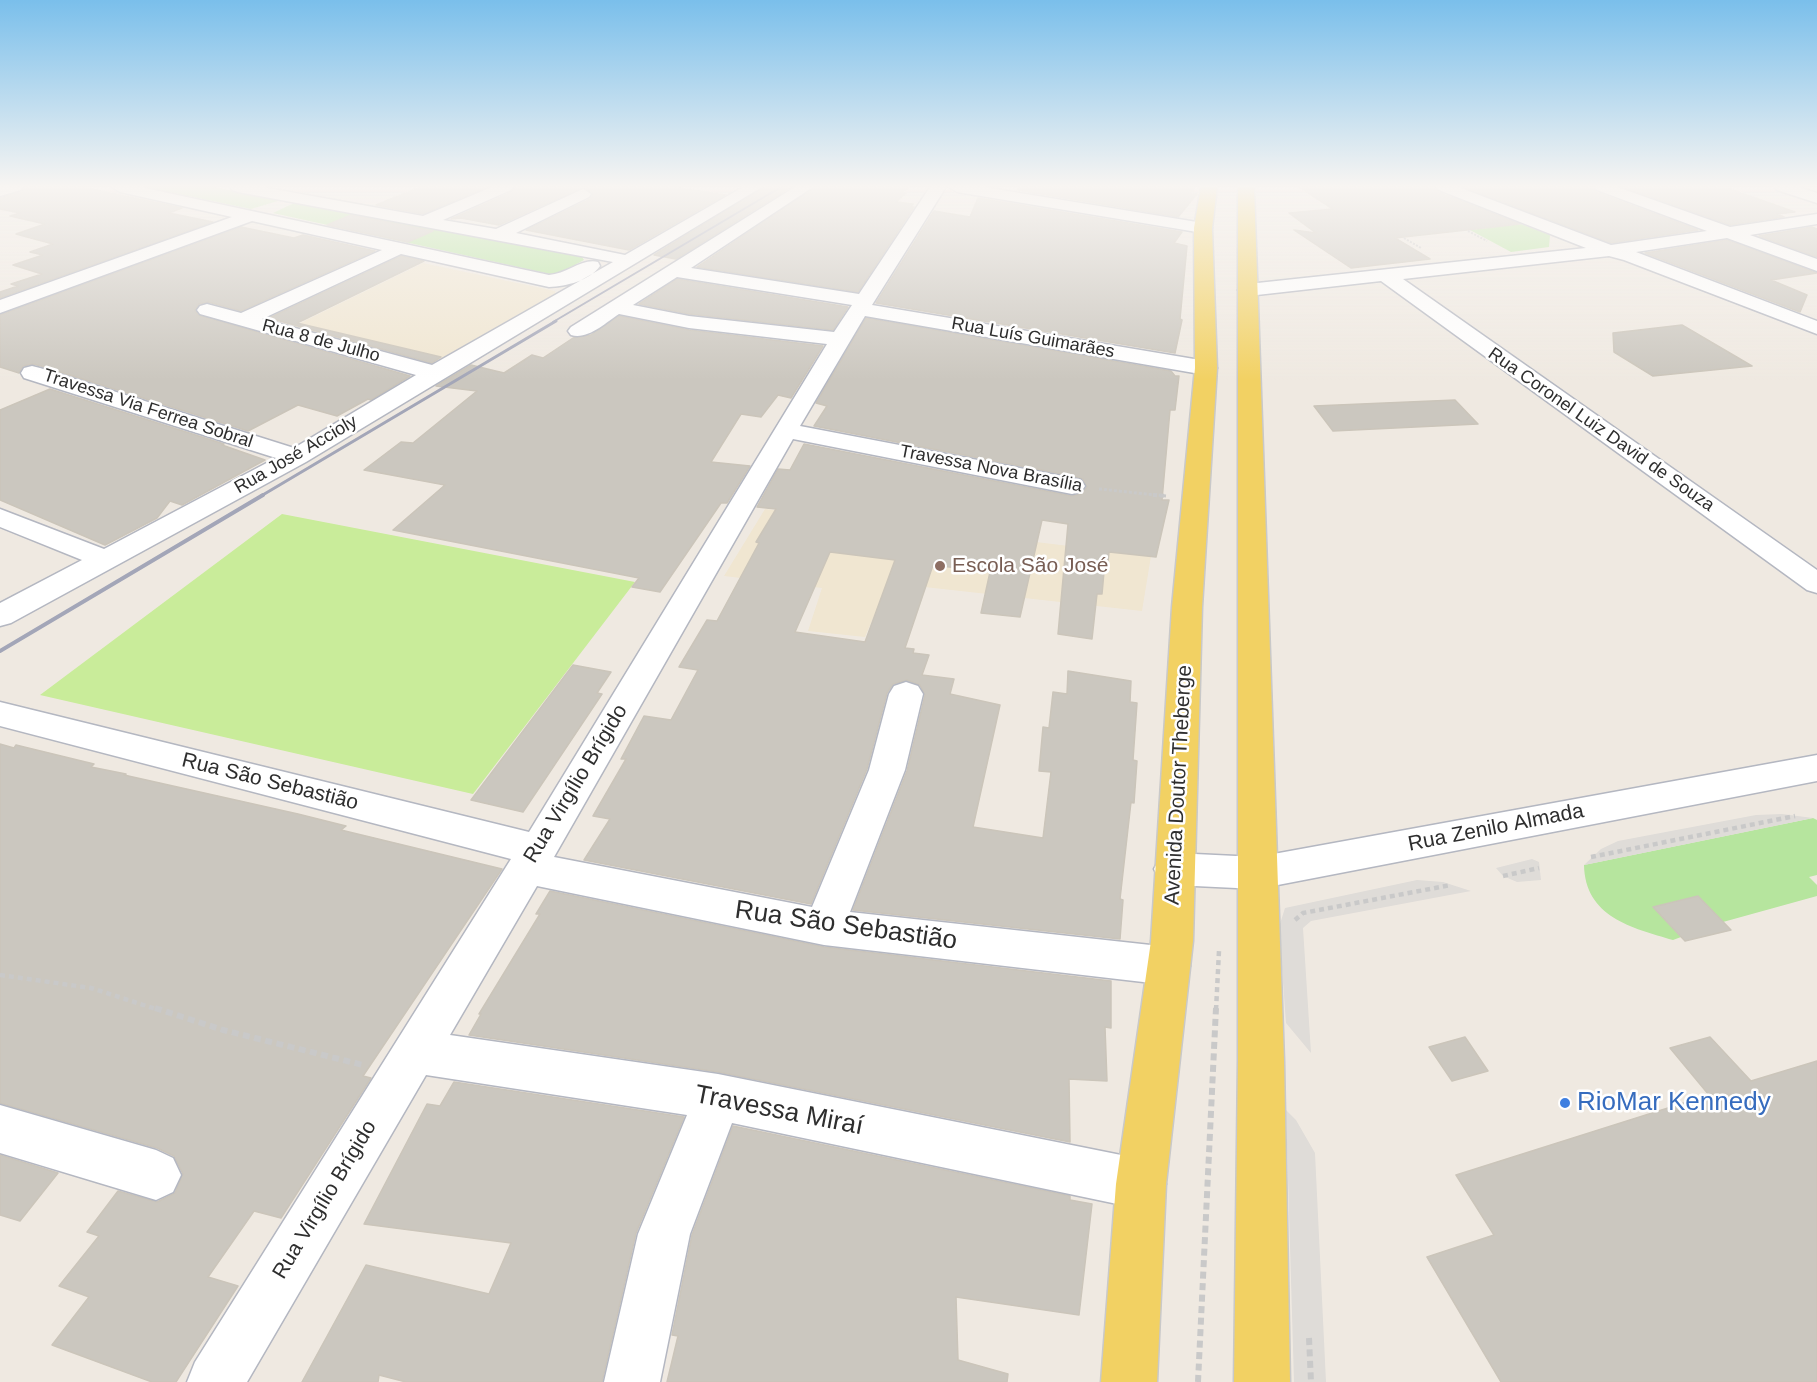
<!DOCTYPE html>
<html>
<head>
<meta charset="utf-8">
<style>
  body { margin:0 }
  canvas { display:block; background:#efe9e1 }
</style>
</head>
<body>
<canvas width="1817" height="1382"></canvas>
<script>
const ctx = document.querySelector('canvas').getContext('2d');
ctx.lineJoin = 'round';
function fillPath(path, color) { ctx.fillStyle = color; ctx.fill(path, 'evenodd'); }
function strokePath(path, color, width, dash) { ctx.strokeStyle = color; ctx.lineWidth = width; ctx.lineCap = dash ? 'butt' : 'round'; ctx.setLineDash(dash || []); ctx.stroke(path); }
function write(font, color, halo, rows, align = 'center') {
  ctx.font = font + ' Arial,sans-serif'; ctx.lineWidth = 5; ctx.setLineDash([]); ctx.textBaseline = 'middle'; ctx.strokeStyle = halo; ctx.fillStyle = color; for (const [text, x, y, turn = 0] of rows) {
    ctx.save(); ctx.translate(x, y); ctx.rotate((+turn || 0) * Math.PI / 180); ctx.textAlign = isNaN(turn) ? turn : align; if (halo) ctx.strokeText(text, 0, 0); ctx.fillText(text, 0, 0); ctx.restore();
  }
}
fillPath(new Path2D(`
  M423 263 555 291 556 295 439 364 426 368 290 328Z
  M765 509 1151 556 1142 611 888 583 865 637 808 631 822 588 724 576Z`), '#f0e6d1');
fillPath(new Path2D(`
  M144 187H214L281 200 251 209Z
  M294 203 581 255 584 260 562 272 550 274 273 213Z
  M1521 224 1550 235 1549 247 1511 252 1470 230Z
  M1813 818 1817 820V875L1809 877 1817 885V896L1723 922 1698 896 1654 907 1681 937 1673 940C1632 928 1585 917 1584 865Z`), '#b6e59e');
fillPath(new Path2D(`
  M282 514 635 582 473 794 40 695Z`), '#c9ec9a');
fillPath(new Path2D(`
  M1782 814 1813 818 1584 865 1601 849 1618 841 1756 815Z
  M1532 859 1539 862 1541 880 1517 882 1503 876 1496 868Z
  M1417 880 1443 882 1471 891 1311 921 1303 928 1311 1053 1286 1023 1279 927 1285 908Z
  M1286 1110 1296 1120 1315 1153 1326 1382H1294Z`), '#dfdcd8');
const building = new Path2D(`
  M25 187H82L182 208 169 213 213 222 0 298V292L18 286 11 284 42 274 13 265 43 255 30 252 53 244 16 234 45 224 10 216 20 213 0 209V198L22 192Z
  M421 187H487L423 214 376 205Z
  M515 187H674L725 195 629 250 526 230 590 199 593 194 584 187 499 225 461 218 451 219 512 192Z
  M764 187H791L676 259 654 255Z
  M815 187H910L901 193H906L896 202 913 204 911 207H914L858 292 697 267Z
  M1019 187H1195L1191 194H1197L1178 217 1017 190Z
  M1299 187H1435L1438 192 1520 224 1395 238 1430 259 1351 268 1294 230 1316 233 1289 213 1333 209Z
  M1463 187H1593L1596 192 1698 230 1611 243Z
  M1623 187H1724L1795 212 1777 214 1784 217 1730 225Z
  M978 198 1182 232 1174 243 1187 246 1180 319 1182 320 1175 353 876 303 934 211 970 217Z
  M351 215 433 231 408 242 327 225Z
  M241 227 294 238 303 235 375 251 241 311 208 302 199 304 195 310 198 315 410 376 371 400 368 399 337 416 298 405 248 431 41 366 33 364 23 366 19 373 0 367V315Z
  M1812 227 1817 229V257L1759 236Z
  M1727 240 1817 273 1771 280 1807 295 1800 312 1645 253Z
  M401 256 424 261 297 323 441 357 432 363 269 318Z
  M677 279 848 307 833 330 689 314 639 304Z
  M619 316 689 330 823 346 791 398 778 395 761 417 741 414 711 462 750 466 727 503H721L660 592 632 587 639 578 393 530 445 485 364 470 401 442 413 443 477 391 436 386 471 365 504 373 532 355 543 358 573 338 591 335Z
  M866 318 1171 371 1175 376H1179L1175 410H1170L1162 500H1169L1156 557 1109 552 1108 562 1105 561 1102 594H1097L1092 639 1058 634 1068 524 1042 520 1020 617 981 613 990 572 933 565 905 648 914 649 913 653 929 655 922 675 954 679 950 694 1000 705 973 827 1043 838 1051 772 1039 771 1043 727 1049 728 1053 692 1067 694 1068 671 1131 681 1130 702 1137 703 1133 760 1137 761 1134 803 1131 802 1120 899 1123 900 1120 939 853 910 907 771 925 695 920 685 907 680 893 684 887 693 867 769 811 904 584 860 610 819 593 816 626 759H621L644 716 671 720 698 670 679 667 707 620 717 621 759 543 756 542 776 509 757 507 778 469 790 470 804 444 1072 496 1081 494 1087 487 1083 479 1072 476 814 426 827 406 816 403ZM830 552 895 560 865 642 795 632Z
  M1682 325 1752 366 1653 376 1614 352 1613 333Z
  M50 389 224 444 222 445 265 460 182 505 170 501 157 518 105 545 0 500V410Z
  M1455 400 1478 424 1333 431 1314 406Z
  M573 665 611 672 597 693 602 694 523 812 471 800Z
  M0 744 14 748 16 745 94 764 91 767 126 774 124 775 298 814 346 826 341 830 502 869 363 1076 371 1078 281 1218 254 1211 208 1277 238 1286 176 1382H152L52 1345 89 1297 59 1286 99 1236 87 1232 118 1191 157 1202 175 1193 183 1174 174 1156 157 1148 0 1103Z
  M550 891 824 947 1111 981V1028L1105 1027 1107 1081 1069 1079 1070 1142 718 1072 469 1035 481 1014H479L540 914H536Z
  M1698 896 1731 930 1685 941 1653 907Z
  M1465 1037 1488 1071 1452 1081 1429 1047Z
  M1710 1037 1751 1081 1817 1061V1382H1501L1427 1257 1494 1235 1456 1175 1709 1095 1670 1048Z
  M454 1082 684 1117 636 1233 602 1382H406L379 1375 378 1382H302L366 1265 489 1294 511 1243 364 1224 427 1104 440 1106Z
  M733 1126 1070 1196V1200L1092 1204 1079 1315 956 1297 958 1360 1008 1374 1007 1382H667L678 1336 672 1335 692 1235Z
  M0 1155 58 1173 20 1221 0 1215Z`);
fillPath(building, '#cbc7bf');
strokePath(building, '#cbc5ba', 1.5);
const minor = new Path2D(`
  M0 187H23L21 190 0 196Z
  M112 187H140L549 275C567 274 582 258 598 262L600 266C589 281 567 286 549 287L401 254 262 319 432 365 613 262 238 192 232 190 230 187H262L423 216 492 187H513L511 190 443 220 496 229 583 189 591 194 589 197 516 233 625 255 743 187H762L306 462 11 623 0 626V603L82 560 0 527V509L104 549 276 458 24 378 21 373 24 368 32 366 40 368 294 448 416 375 200 314 197 310 200 306 207 304 241 313 382 250 252 221 0 313V300L232 217 120 192Z
  M795 187H813L691 268 859 294 930 187H946L872 305 1206 361 1214 363 1217 368 1214 373 1206 375 865 316 800 426 1072 478 1081 480 1085 486 1081 492 1072 494 793 439 554 857 812 907 869 770 889 694 894 686 906 682 918 686 923 694 905 770 850 912 1169 947 1184 953 1190 966 1184 979 1169 985 824 945 537 886 450 1035 718 1074 1141 1159 1159 1166 1166 1184 1159 1202 1141 1209 732 1123 690 1234 660 1382H604L638 1234 687 1115 426 1075 247 1382H187L195 1362 511 859 0 726V702L529 832 827 344 689 328 619 314C605 323 588 340 571 335L568 331 571 327ZM677 277 852 305 834 332 689 316 633 305Z
  M949 187H983L1203 223 1209 224 1212 228 1209 232 1203 233 957 192Z
  M1437 187H1458L1611 245 1707 231 1597 190 1595 187H1617L1730 227 1817 214V224L1750 235 1817 259V271L1727 238 1636 252 1817 321V334L1624 260 1609 256 1403 279 1817 570V593L1807 590 1381 281 1248 296 1241 294 1238 290 1241 286 1248 284 1586 248 1439 190Z
  M1775 187H1798L1817 193V203L1777 190Z
  M1817 755V781L1257 889 1174 885 1160 880 1154 869 1160 858 1174 853 1257 857Z
  M0 1105 156 1150 173 1158 181 1175 173 1192 156 1200 0 1153Z`);
const major = new Path2D(`
  M1201 187H1217L1212 228 1217 368 1202 607 1193 941 1166 1184 1157 1382H1101L1116 1184 1151 941 1172 607 1195 368 1194 228Z
  M1238 187H1254L1284 1061 1290 1382H1234L1238 1061Z`);
strokePath(minor, '#b4b7c1', 3);
strokePath(major, '#c9c9c9', 3);
strokePath(new Path2D(`
  M1468 231 1487 241
  M1404 238 1421 248`), '#c9c9c9', 2, [2, 1.5]);
strokePath(new Path2D(`
  M1099 489 1166 496`), '#c9c9c9', 3, [3, 2]);
strokePath(new Path2D(`
  M1153 495 1166 496`), '#c9c9c9', 4, [4, 3]);
strokePath(new Path2D(`
  M1591 857 1795 816
  M1503 876 1539 868
  M1295 920 1303 913 1451 885
  M0 975 91 988 159 1010
  M1216 1010 1219 951`), '#c9c9c9', 4.5, [5, 4]);
strokePath(new Path2D(`
  M155 1008 223 1030 363 1065
  M1309 1338 1311 1382
  M1198 1382 1216 1008`), '#c9c9c9', 6, [7, 4.5]);
fillPath(minor, '#fff');
fillPath(major, '#f2d163');
strokePath(new Path2D(`
  M553 322 781 187`), '#a3a6b8', 2);
strokePath(new Path2D(`
  M261 496 556 321`), '#a3a6b8', 3);
strokePath(new Path2D(`
  M0 651 263 495`), '#a3a6b8', 4);
const sky = ctx.createLinearGradient(0, 0, 0, 380);
sky.addColorStop(0, '#7abfeb');
sky.addColorStop(0.49, '#f8f5f2');
sky.addColorStop(1, '#f8f5f200');
ctx.fillStyle = sky;
ctx.fillRect(0, 0, 1817, 380);
for (const [x, y, r, color] of [
  [940,566,6,"#8d6e63"],
  [1565,1103,6,"#3f7fe0"]
]) { const dot = new Path2D(); dot.arc(x, y, r, 0, 2 * Math.PI); ctx.fillStyle = color; ctx.fill(dot); strokePath(dot, '#fff', 2); }
write('18px', '#2e2e2e', '#fff', [
  ["Rua Luís Guimarães",1033,338,10],
  ["Rua 8 de Julho",321,341,15],
  ["Travessa Via Ferrea Sobral",148,409,18],
  ["Rua Coronel Luiz David de Souza",1601,430,35],
  ["Rua José Accioly",296,455,-30],
  ["Travessa Nova Brasília",991,469,11]
]);
write('21px', '#785e54', '#fff', [
  ["Escola São José",952,566]
], 'left');
write('21px', '#2e2e2e', '#fff', [
  ["Rua São Sebastião",270,782,14],
  ["Rua Virgílio Brígido",576,784,-59],
  ["Avenida Doutor Theberge",1179,785,-87],
  ["Rua Zenilo Almada",1496,828,-11],
  ["Rua Virgílio Brígido",325,1200,-59]
]);
write('26px', '#2e2e2e', '#fff', [
  ["Rua São Sebastião",846,926,8],
  ["Travessa Miraí",779,1111,11]
]);
write('26px', '#366cbe', '#fff', [
  ["RioMar Kennedy",1577,1103]
], 'left');
</script>
</body>
</html>
